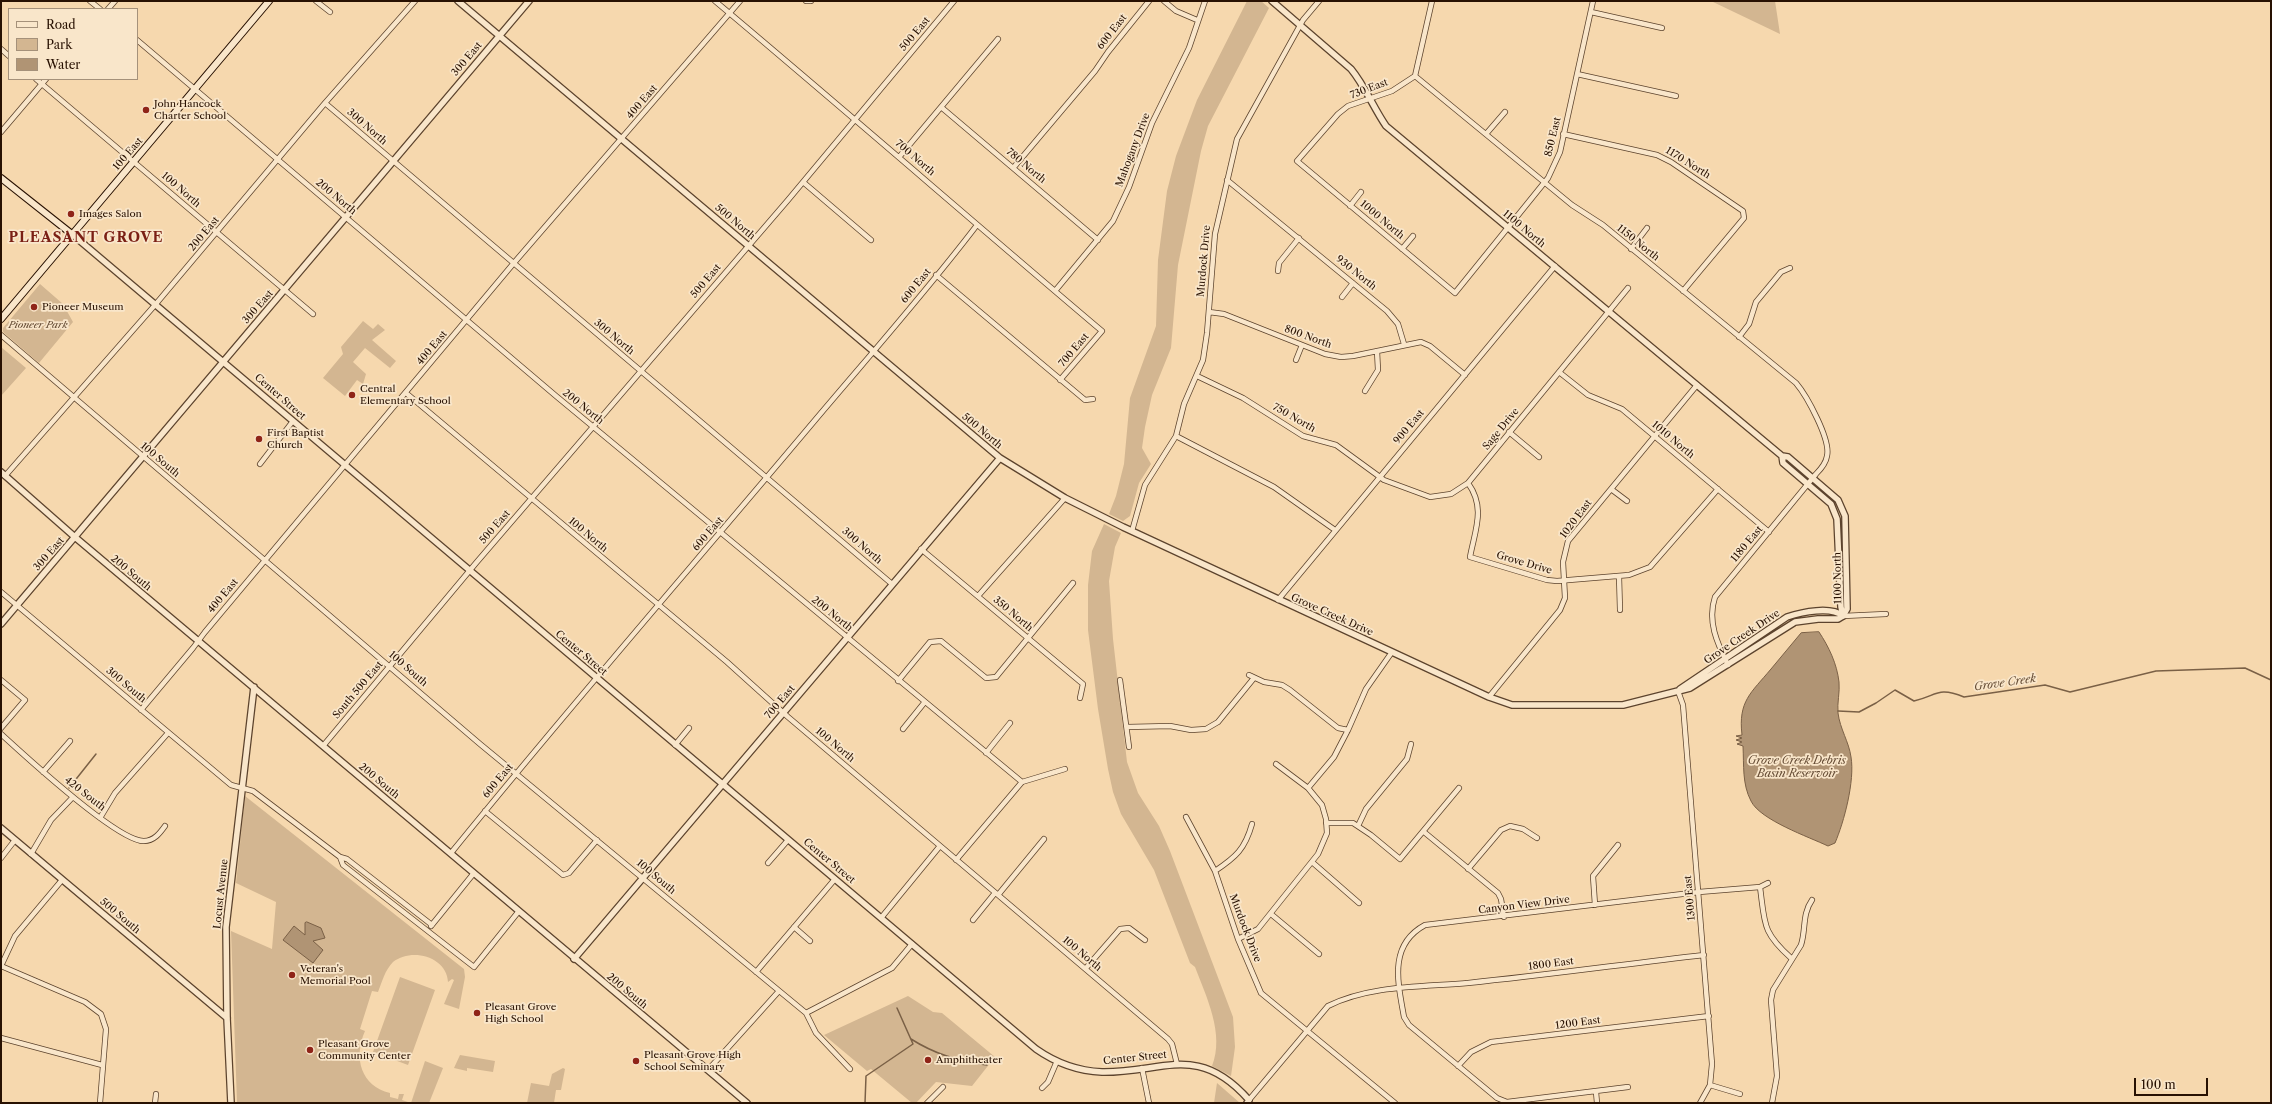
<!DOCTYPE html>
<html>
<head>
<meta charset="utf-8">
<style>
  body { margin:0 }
  #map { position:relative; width:2272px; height:1104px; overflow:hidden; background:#f6d8ae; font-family:"Libre Caslon Text",serif }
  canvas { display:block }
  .frame { position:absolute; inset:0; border:2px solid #281102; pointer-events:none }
  .legend { position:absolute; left:8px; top:8px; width:130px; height:72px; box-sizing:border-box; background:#f9e6ca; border:1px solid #a5917a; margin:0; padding:5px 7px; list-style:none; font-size:12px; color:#281102 }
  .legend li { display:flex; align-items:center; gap:8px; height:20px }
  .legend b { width:20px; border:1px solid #a5917a }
  .scale { position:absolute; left:2134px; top:1078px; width:74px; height:18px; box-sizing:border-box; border:2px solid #281102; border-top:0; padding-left:5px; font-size:12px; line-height:14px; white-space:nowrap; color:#281102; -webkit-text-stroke:3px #f9e6ca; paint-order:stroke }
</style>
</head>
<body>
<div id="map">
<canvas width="2272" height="1104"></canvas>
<div class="frame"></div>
<ul class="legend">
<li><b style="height:5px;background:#f9e6ca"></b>Road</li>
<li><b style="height:11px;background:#d3b691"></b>Park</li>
<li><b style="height:11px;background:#b09474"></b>Water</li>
</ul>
<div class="scale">100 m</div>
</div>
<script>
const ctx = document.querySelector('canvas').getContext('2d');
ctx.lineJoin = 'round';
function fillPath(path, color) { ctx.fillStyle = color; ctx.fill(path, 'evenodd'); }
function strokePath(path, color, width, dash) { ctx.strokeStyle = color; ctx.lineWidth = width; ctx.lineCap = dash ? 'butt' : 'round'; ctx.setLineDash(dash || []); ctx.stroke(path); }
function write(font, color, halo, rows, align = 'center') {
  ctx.font = font + ' "Libre Caslon Text",serif'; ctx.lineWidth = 3.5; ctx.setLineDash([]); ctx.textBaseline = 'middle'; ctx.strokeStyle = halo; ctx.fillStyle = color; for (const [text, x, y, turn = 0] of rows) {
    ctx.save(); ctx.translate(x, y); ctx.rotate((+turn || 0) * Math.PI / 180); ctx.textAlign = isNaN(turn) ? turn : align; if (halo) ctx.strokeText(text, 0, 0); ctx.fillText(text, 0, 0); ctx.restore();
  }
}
fillPath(new Path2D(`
  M1247 1H1261L1269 8 1208 126 1201 151 1178 265 1171 348 1152 395 1145 427 1142 448 1151 464 1139 483 1130 516 1123 521 1109 514 1116 496 1124 464 1130 398 1156 326 1158 260 1167 191 1176 156 1197 100Z
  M1712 1H1775L1780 34 1711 1Z
  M40 284 63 304 73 322 39 363 3 332V328Z
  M363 321 373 329 378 324 385 330 372 340 396 361 390 368 365 348 353 362 366 374 363 384 357 380 345 396 323 378 343 354 341 347Z
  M1 347 26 368 1 396Z
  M1104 524 1121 533 1115 547 1109 581 1113 639 1127 762 1138 793 1159 826 1170 851 1233 1017 1235 1047 1231 1076 1212 1066C1225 1034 1206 996 1195 967L1190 963 1154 870 1121 814 1113 792 1108 769 1098 709 1088 630V585L1092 551Z
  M245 796 464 969 465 977 459 1009 444 1004 454 980 452 979 448 982C447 957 412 947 393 962 385 970 382 982 378 992L372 991 360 1029 365 1031C353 1058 361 1086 390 1093V1097L398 1099 399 1094H404L402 1100 411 1103 425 1061 443 1068 429 1103H237L231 931 272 949 276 902 236 883Z
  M400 977 435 990 408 1065 373 1052Z
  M908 996 933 1012 942 1013 995 1057 972 1086 936 1082 916 1103H912L871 1069 867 1071 824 1035Z
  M460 1055 495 1061 493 1072 467 1068V1071L454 1068Z
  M563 1068 565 1069 561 1090H556L554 1103H527L531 1083 549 1086 552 1074Z
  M1217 1083 1240 1103H1214Z`), '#d3b691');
const water = new Path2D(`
  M1819 632C1829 647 1837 664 1839 682 1840 692 1837 703 1838 713 1840 729 1849 742 1851 757 1855 781 1844 822 1835 843L1828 846C1809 837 1760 820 1751 801 1742 784 1744 765 1743 746L1737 744 1742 742 1736 740 1742 738 1736 736 1742 735C1738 701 1751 693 1771 669 1781 657 1791 645 1801 633Z
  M307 922 321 928 325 938 313 941 323 950 313 963 283 940 294 926 305 935V923Z`);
fillPath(water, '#b09474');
strokePath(water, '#7a6046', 1);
strokePath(new Path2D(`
  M1838 711 1859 712 1876 703 1895 690 1914 701C1937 696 1937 686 1964 697L2045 685 2070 692 2156 671 2245 668 2271 680
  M69 788 96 754
  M911 1039C933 1053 961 1062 987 1065
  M865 1103 866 1076 913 1044 897 1008`), '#7a6046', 1.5);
const minor = new Path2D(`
  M90 1 100 9
  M316 1 330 12
  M715 1C845 110 972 221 1102 331L1060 380
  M806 1H811
  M1164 1 1176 11 1197 20
  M1432 1 1415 76 1392 91 1348 106 1338 114 1297 161 1455 293 1548 178 1560 152 1593 1
  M108 9 115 1
  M1591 12 1662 28
  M137 40 556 396 1022 782
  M1 49 9 56
  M1577 74 1676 96
  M1415 76 1572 205 1603 225 1796 383C1807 396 1831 440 1827 456 1826 463 1821 469 1816 474L1715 597C1707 621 1717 643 1728 665
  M36 79 313 314
  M325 103 892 584
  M941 107 1098 240
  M1 132 46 79
  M1486 134 1505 112
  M1563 134 1657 155 1671 162 1743 211 1744 218 1683 291
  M900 156 998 39
  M1014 167 1095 71 1108 52 1149 1
  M1227 180 1387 311 1398 324 1404 344
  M803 182 871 240
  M1350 206 1361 192
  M1402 249 1413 236
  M1631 249 1647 228
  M1278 271 1279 263 1299 238
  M936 275 1085 400 1093 399
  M1055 291 1113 221 1129 187 1152 123 1189 48 1205 1
  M1342 297 1353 283
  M1209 312 1224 314 1325 354 1341 357 1353 356 1421 342 1430 346 1465 375
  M1 335 480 744 806 1013 816 1033 850 1069
  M1739 337 1749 324 1756 302 1781 272 1790 268
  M1296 360 1302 345
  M1559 372 1588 395 1622 409 1769 532
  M1197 376 1243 398 1303 436 1336 445 1384 480 1430 497 1451 494 1468 483 1628 288
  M1365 391 1378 370 1377 351
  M406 393 727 662 788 717 1168 1039 1172 1044 1177 1064
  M1509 432 1539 457
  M1176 436 1274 487 1335 530
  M260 464 293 421
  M5 476 155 305 325 103 415 1
  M1468 483C1486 508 1475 530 1470 557L1547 580 1557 581 1629 575 1650 567 1718 489
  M1611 489 1627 501
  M1132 531 1145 485 1176 436 1184 404 1203 360 1207 333 1215 234 1237 139 1303 20 1319 1
  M921 549 1083 684 1080 698
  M1619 576 1620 610
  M1 592 231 785 253 791 340 857 347 859 432 925
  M978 596 1065 498
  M1278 600 1555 266
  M1843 616 1886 614
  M1249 675 1264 682 1282 685 1290 690 1338 728 1348 730
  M1 680 25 700 1 728
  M1120 680 1129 747
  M898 681 930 642 941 641 986 678 996 677 1073 583
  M1678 691 1683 705 1712 1064 1710 1085 1700 1103
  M1489 697 1560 610 1565 598 1563 562 1568 541 1697 385
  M141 710 193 648 205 632 513 264 740 1
  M1127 727 1170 726 1191 730 1206 729 1218 722 1254 678
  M903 729 924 703
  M1 734C24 755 118 842 144 841 154 841 160 833 165 826
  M675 745 689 728
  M323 746 476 563 788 200 954 1
  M986 753 1010 723
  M43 772 70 741
  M1308 788 1334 757 1348 730 1366 689 1392 652
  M485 811 563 875 569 873 597 840
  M1186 817 1215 871 1238 939 1261 993 1395 1103
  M100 818 115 793 168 733
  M1326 823H1353L1371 835 1400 859 1459 788
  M1358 826 1366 809 1407 759 1411 744
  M1424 832 1498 893 1501 899 1504 917
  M451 853C570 706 695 563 816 419 870 355 926 292 977 225
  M31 854 51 820 73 797
  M340 857 343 865 474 967 519 911
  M1 858 15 840
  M956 860 1022 782 1065 769
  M1312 862 1359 903
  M768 863 788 840
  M1468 869 1501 830 1510 826 1523 829 1537 838
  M1215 871C1236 857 1245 849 1252 824
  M1760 887C1765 924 1762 932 1791 958
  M998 895 1044 839
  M1595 905 1593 876 1618 845
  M1271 914 1319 954
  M881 918 940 846
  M973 920 995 893
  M431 926 474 873
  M794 927 810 941
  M1238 939 1258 929 1318 854 1327 833 1326 819 1322 805 1308 788 1276 764
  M1 966 85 1002 101 1014 106 1029 100 1103
  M1 966 15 936 62 880
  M1086 968 1120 929 1129 928 1145 940
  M756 972 835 879
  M806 1013 892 968 912 944
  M1 1038 102 1065
  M1458 1066 1471 1052 1491 1042 1709 1016
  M1142 1068 1149 1103
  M708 1070 779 991
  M1710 1085 1740 1094
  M1628 1087 1507 1102 1497 1098 1409 1025 1404 1017C1398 983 1388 945 1425 925L1699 892 1760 887 1768 883
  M1042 1088 1048 1082 1057 1061
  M1596 1092 1597 1103
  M1249 1100 1328 1006C1370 985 1422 987 1468 983 1547 975 1625 964 1704 955
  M155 1103 156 1094
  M927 1103 943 1087
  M1772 1103 1777 1076 1771 1000 1773 990 1801 945C1806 930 1802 914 1812 900`);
const tertiary = new Path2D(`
  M458 1 1000 458 1065 498 1123 527 1489 697 1512 705H1623L1690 688 1795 622 1818 619H1838L1843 616
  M1272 1 1351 69C1365 86 1373 107 1386 126L1782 456 1788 457 1838 500 1845 516 1847 609 1843 616
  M73 235 1036 1049C1056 1063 1077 1071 1102 1072 1163 1073 1198 1042 1249 1100L1247 1103
  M1782 456 1783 463 1831 504 1837 519 1841 607 1843 616
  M1 472 76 538 747 1103
  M1 624 529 1
  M1680 689 1787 617C1802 612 1831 606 1843 616
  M1 828 227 1018
  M574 959 1000 458
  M231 1103 227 1018 226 927 254 687`);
const secondary = new Path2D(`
  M1 178 73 235
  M1 319 269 1`);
strokePath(minor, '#5c432d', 6);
strokePath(tertiary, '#5c432d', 8);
strokePath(secondary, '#281102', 8);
strokePath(minor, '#f9e6ca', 4.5);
strokePath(tertiary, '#f9e6ca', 5.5);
strokePath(secondary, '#f9e6ca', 6);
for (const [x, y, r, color] of [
  [146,110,4,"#8f2418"],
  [71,214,4,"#8f2418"],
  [34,307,4,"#8f2418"],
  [352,395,4,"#8f2418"],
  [259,439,4,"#8f2418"],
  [292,975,4,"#8f2418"],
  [477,1013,4,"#8f2418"],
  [310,1050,4,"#8f2418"],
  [928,1060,4,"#8f2418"],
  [636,1061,4,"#8f2418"]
]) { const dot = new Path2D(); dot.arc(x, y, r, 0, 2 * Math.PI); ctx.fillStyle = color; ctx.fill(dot); strokePath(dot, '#f9e6ca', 1.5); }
write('10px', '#281102', '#f9e6ca', [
  ["600 East",1112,32,-52],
  ["500 East",915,34,-50],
  ["300 East",467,59,-50],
  ["730 East",1369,89,-21],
  ["400 East",642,102,-49],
  ["300 North",367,127,41],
  ["850 East",1553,137,-76],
  ["Mahogany Drive",1133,150,-69],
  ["100 East",128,154,-49],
  ["700 North",915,158,41],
  ["1170 North",1688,163,32],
  ["780 North",1026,166,40],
  ["100 North",181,190,41],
  ["200 North",336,197,40],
  ["1000 North",1382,220,40],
  ["500 North",735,222,40],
  ["1100 North",1524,229,40],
  ["200 East",204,234,-50],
  ["1150 North",1638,243,39],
  ["Murdock Drive",1204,261,-85],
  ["930 North",1356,273,39],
  ["500 East",706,281,-50],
  ["600 East",916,286,-51],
  ["300 East",258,307,-49],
  ["300 North",614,337,40],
  ["800 North",1308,337,20],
  ["400 East",432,348,-50],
  ["700 East",1074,350,-50],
  ["Center Street",280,397,41],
  ["200 North",583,407,39],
  ["750 North",1294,418,30],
  ["900 East",1409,427,-50],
  ["Sage Drive",1501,429,-51],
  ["500 North",982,431,40],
  ["1010 North",1673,440,40],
  ["100 South",160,460,40],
  ["1020 East",1576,519,-53],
  ["500 East",495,527,-49],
  ["600 East",708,534,-49],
  ["100 North",588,535,40],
  ["1180 East",1747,544,-50],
  ["300 North",862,546,41],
  ["300 East",49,554,-49],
  ["Grove Drive",1524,563,16],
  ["200 South",131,573,40],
  ["1100 North",1838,578,-91],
  ["400 East",223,596,-50],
  ["200 North",832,614,39],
  ["350 North",1013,614,40],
  ["Grove Creek Drive",1332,615,24],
  ["Grove Creek Drive",1742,637,-34],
  ["Center Street",581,653,40],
  ["100 South",408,669,41],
  ["300 South",126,685,40],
  ["South 500 East",358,690,-50],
  ["700 East",780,702,-50],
  ["100 North",835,745,40],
  ["200 South",379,781,40],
  ["600 East",498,781,-50],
  ["420 South",85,794,38],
  ["Center Street",829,861,40],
  ["100 South",656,877,40],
  ["Locust Avenue",221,894,-84],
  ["1300 East",1690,898,-95],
  ["Canyon View Drive",1524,905,-7],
  ["500 South",120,916,40],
  ["Murdock Drive",1245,928,69],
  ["100 North",1082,954,40],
  ["1800 East",1551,964,-7],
  ["200 South",627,991,40],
  ["1200 East",1578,1023,-7],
  ["Center Street",1135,1058,-6]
]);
write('10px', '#281102', '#f9e6ca', [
  ["John Hancock",154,104],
  ["Charter School",154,116],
  ["Images Salon",79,214],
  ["Pioneer Museum",42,307],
  ["Central",360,389],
  ["Elementary School",360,401],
  ["First Baptist",267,433],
  ["Church",267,445],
  ["Veteran's",300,969],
  ["Memorial Pool",300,981],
  ["Pleasant Grove",485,1007],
  ["High School",485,1019],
  ["Pleasant Grove",318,1044],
  ["Community Center",318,1056],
  ["Pleasant Grove High",644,1055],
  ["School Seminary",644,1067],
  ["Amphitheater",936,1060]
], 'left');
write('italic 10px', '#644b34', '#f9e6ca', [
  ["Pioneer Park",38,325]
]);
write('italic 11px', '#654c35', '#f9e6ca', [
  ["Grove Creek",2005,683,-8],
  ["Grove Creek Debris",1797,761],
  ["Basin Reservoir",1797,774]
]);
ctx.letterSpacing = '1px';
write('bold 14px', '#7a1f14', '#f9e6ca', [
  ["PLEASANT GROVE",86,238]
]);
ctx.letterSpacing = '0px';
</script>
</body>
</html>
